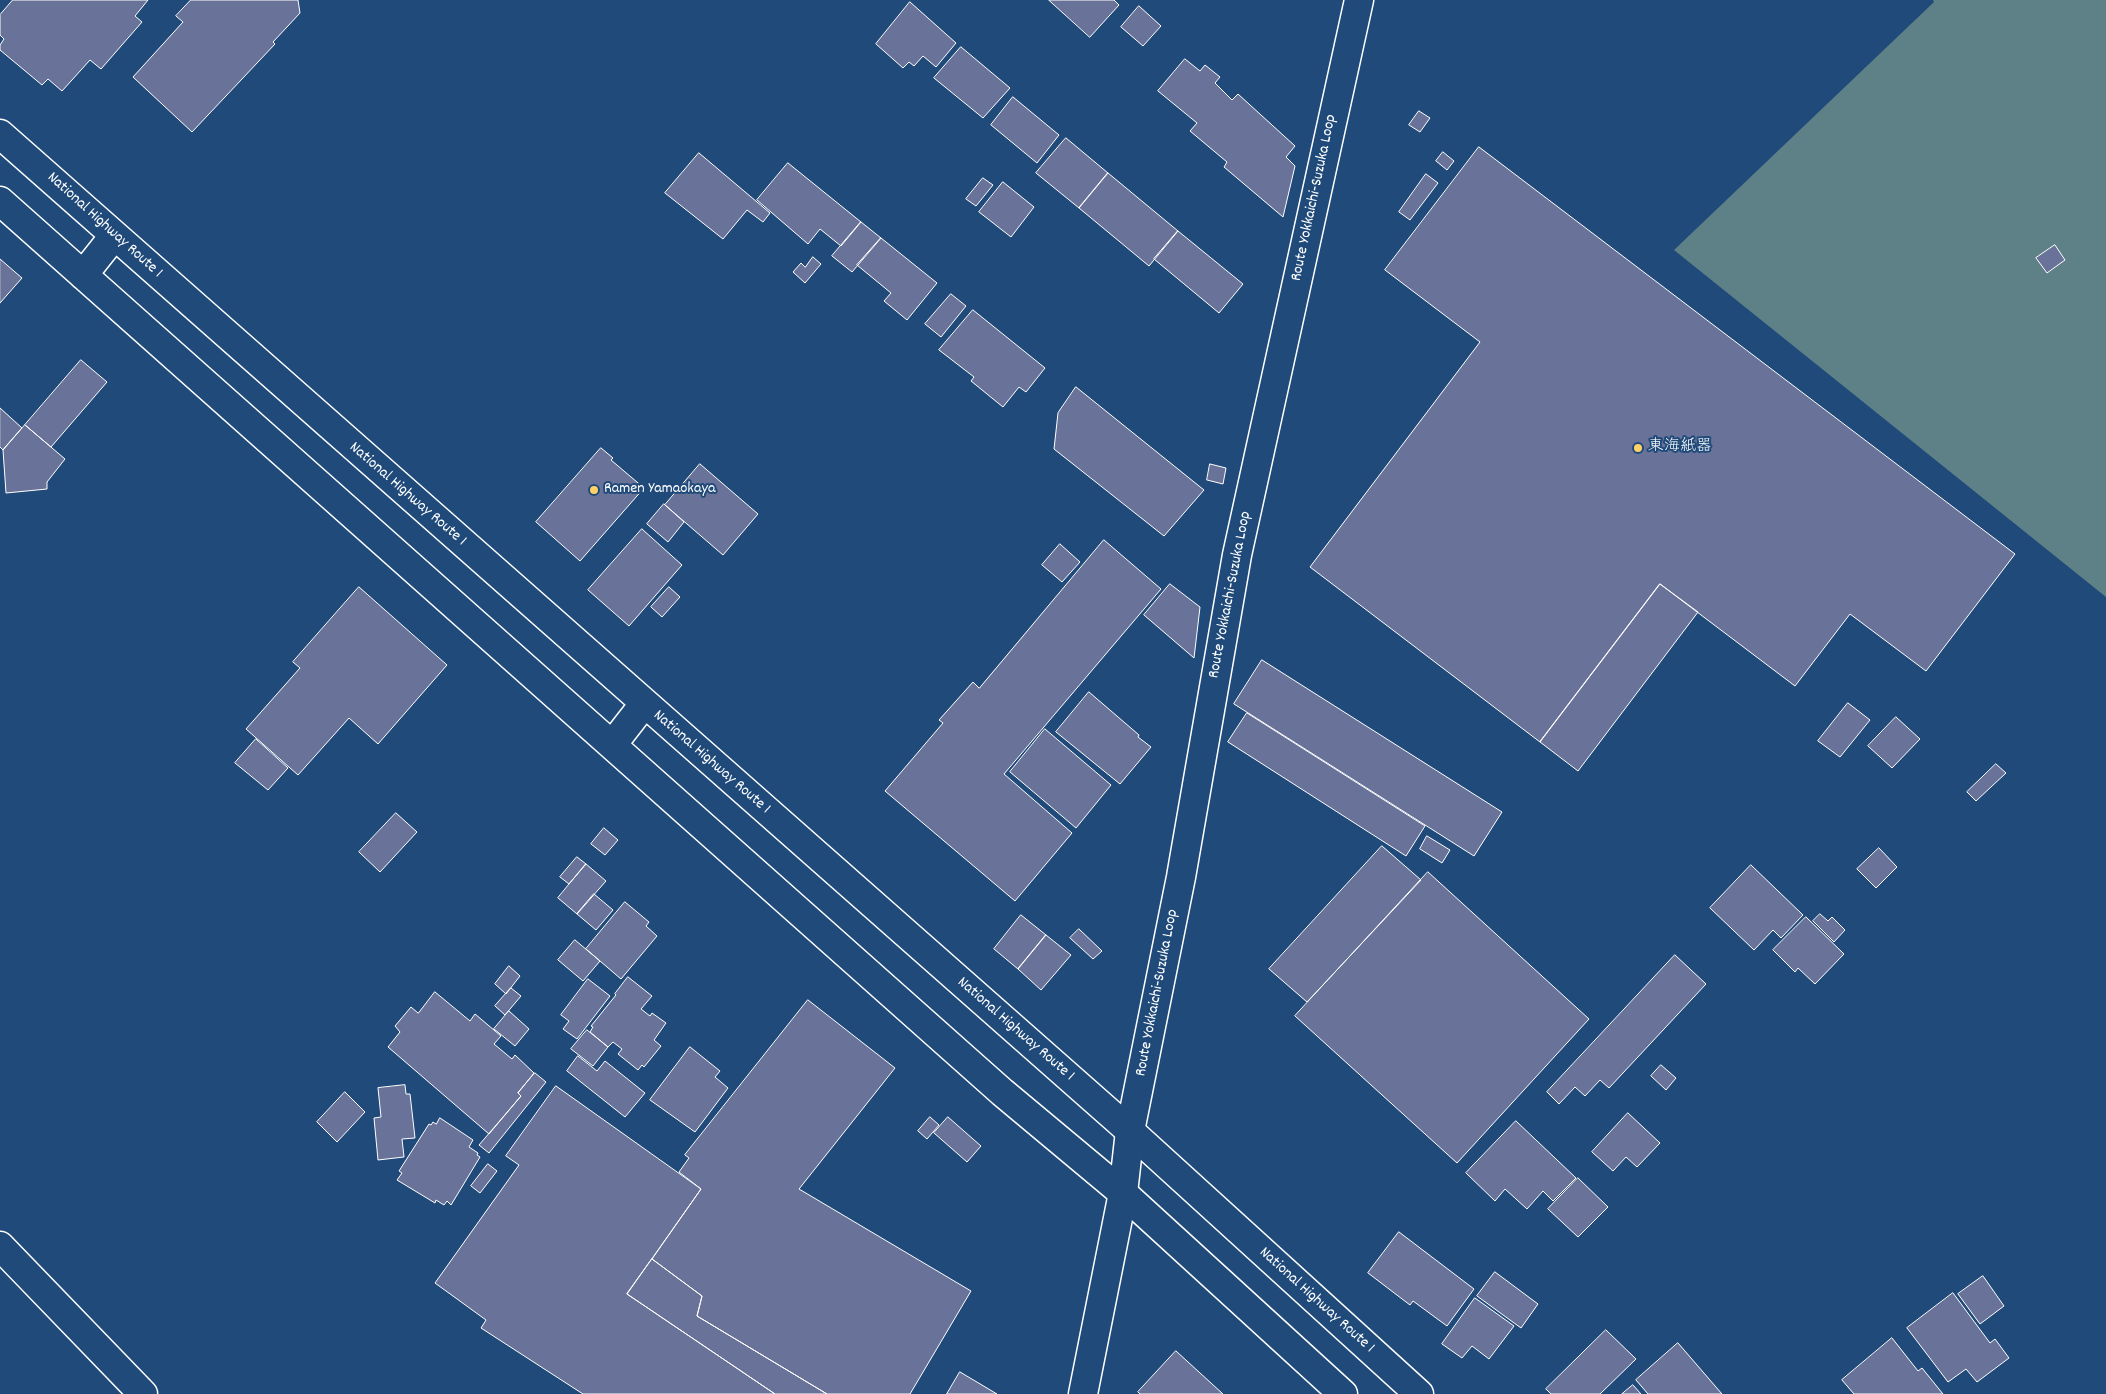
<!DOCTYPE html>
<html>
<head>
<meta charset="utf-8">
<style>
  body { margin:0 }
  canvas { display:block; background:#1f4a7a }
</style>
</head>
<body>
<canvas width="2106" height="1394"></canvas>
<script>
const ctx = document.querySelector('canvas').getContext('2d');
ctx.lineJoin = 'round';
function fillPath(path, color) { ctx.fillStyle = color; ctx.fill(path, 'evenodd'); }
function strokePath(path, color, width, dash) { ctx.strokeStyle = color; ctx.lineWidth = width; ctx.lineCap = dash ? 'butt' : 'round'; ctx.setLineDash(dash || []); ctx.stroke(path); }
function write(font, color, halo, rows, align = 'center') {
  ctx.font = font + ' Dekko,"Klee One",sans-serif'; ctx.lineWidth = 4; ctx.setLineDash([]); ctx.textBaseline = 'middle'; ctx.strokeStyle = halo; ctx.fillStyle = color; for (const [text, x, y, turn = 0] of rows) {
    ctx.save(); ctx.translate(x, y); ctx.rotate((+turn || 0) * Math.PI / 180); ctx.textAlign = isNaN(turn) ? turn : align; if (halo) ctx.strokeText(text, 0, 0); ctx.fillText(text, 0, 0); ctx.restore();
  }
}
fillPath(new Path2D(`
  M1933 0H2106V597L1674 250 1934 2Z`), '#5d8186');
const building = new Path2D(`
  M13 0H148L135 16 142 22 101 69 90 60 62 91 48 79 42 85 0 50V45L4 39 0 35V15Z
  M191 0H298L300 13 273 42 275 44 192 132 133 77 183 22 176 16Z
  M1049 0H1114L1119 5 1090 37Z
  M910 2 956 43 936 67 923 56 914 66 909 62 903 68 876 44Z
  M1139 6 1161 26 1143 46 1121 27Z
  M961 47 1010 88 983 118 934 78Z
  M1185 59 1200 71 1205 65 1220 77 1215 83 1232 100 1238 94 1295 146 1286 157 1295 166 1283 217 1224 167 1227 162 1190 131 1197 123 1158 91Z
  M1013 97 1059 135 1037 163 991 125Z
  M1419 111 1430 118 1420 132 1409 125Z
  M1066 138 1108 173 1079 208 1036 173Z
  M1479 147 2015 554 1926 671 1850 614 1795 686 1660 584 1540 742 1310 567 1480 342 1385 270Z
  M1443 152 1454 161 1447 170 1436 161Z
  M699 153 770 213 763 222 747 210 723 239 665 193Z
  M788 163 861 222 841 246 820 229 808 244 757 200Z
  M1108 173 1178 231 1149 266 1079 208Z
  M1426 174 1438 183 1410 220 1399 212Z
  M983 178 993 185 976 206 966 199Z
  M1003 182 1034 207 1011 237 979 212Z
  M861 222 881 238 852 272 832 256Z
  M1178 231 1243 284 1219 313 1154 259Z
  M881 238 937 283 907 320 884 301 891 293 857 265Z
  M2055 245 2065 260 2047 273 2036 258Z
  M813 257 821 264 805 283 793 272 801 263 805 267Z
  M0 259 22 278 0 303Z
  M951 294 966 306 941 337 925 324Z
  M973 310 1045 368 1026 392 1019 387 1003 407 971 381 974 377 939 350Z
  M81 360 107 382 51 447 25 425Z
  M1076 387 1204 490 1164 536 1054 449 1058 413Z
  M0 408 22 428 3 450 0 447Z
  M25 425 65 459 47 482V489L6 493 3 450Z
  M601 448 613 458 611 460 644 488 580 561 536 522Z
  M700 464 758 514 723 555 665 505Z
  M1210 464 1226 468 1223 484 1207 480Z
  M664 504 684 522 668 542 647 524Z
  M642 529 682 565 629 626 588 590Z
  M1104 540 1161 589 1004 774 1072 833 1015 901 885 791 943 723 939 720 973 682 979 688Z
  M1060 544 1080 562 1062 582 1042 565Z
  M1170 584 1200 607 1194 658 1144 615Z
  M1660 584 1698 612 1578 771 1540 742Z
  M359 587 447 665 378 744 349 718 298 775 246 729 300 668 293 662Z
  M669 587 680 597 662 617 651 607Z
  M1262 660 1502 812 1474 856 1234 704Z
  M1089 692 1139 735 1138 737 1151 747 1120 784 1056 732Z
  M1848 703 1870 720 1840 757 1818 741Z
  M1247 713 1425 826 1406 856 1228 742Z
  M1896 717 1920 739 1892 768 1868 746Z
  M1045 729 1111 785 1076 828 1010 772Z
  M256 739 288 768 268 790 235 763Z
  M1996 764 2006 773 1976 801 1967 792Z
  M396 813 417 832 380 872 359 852Z
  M604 828 618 840 605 855 591 844Z
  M1427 836 1450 850 1442 863 1420 849Z
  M1382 846 1421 880 1307 1002 1269 969Z
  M1879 848 1897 867 1876 888 1857 869Z
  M577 857 586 864 569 884 560 877Z
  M586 864 606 881 577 914 558 898Z
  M1751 865 1803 915 1781 938 1773 930 1754 950 1710 908Z
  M1428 872 1589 1019 1457 1163 1295 1016Z
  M594 894 613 910 596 930 577 914Z
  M625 902 649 922 646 926 657 936 621 979 586 949Z
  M1820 914 1828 921 1832 917 1845 930 1834 942 1813 921Z
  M1021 915 1046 935 1018 969 994 949Z
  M1806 917 1844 954 1815 984 1798 968 1795 972 1773 950Z
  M1079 929 1102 951 1093 959 1070 938Z
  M1046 935 1071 955 1041 990 1018 969Z
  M575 940 600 961 583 981 558 960Z
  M1675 955 1706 984 1609 1088 1600 1080 1585 1096 1575 1087 1559 1104 1547 1092Z
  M509 966 520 976 506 994 495 984Z
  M628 977 652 996 641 1009 650 1016 652 1013 666 1023 654 1040 661 1046 644 1067 642 1065 638 1070 618 1054 622 1049 613 1042 608 1047 590 1032 593 1027 591 1026 616 995 615 994Z
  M588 979 610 996 577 1039 563 1029 569 1021 561 1015Z
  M511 988 521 996 505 1015 495 1006Z
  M435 992 470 1021 475 1014 501 1036 494 1044 512 1059 515 1055 534 1073 518 1093 521 1096 489 1134 388 1047 400 1032 395 1026 411 1007 418 1013Z
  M808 1000 895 1068 799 1189 971 1291 910 1394H827L697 1316 702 1296 652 1259 701 1189 679 1172 689 1158 685 1155Z
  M509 1011 529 1029 515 1046 494 1029Z
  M587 1030 608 1047 593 1066 571 1049Z
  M690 1047 720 1071 715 1077 728 1088 695 1132 650 1100Z
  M578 1056 597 1071 605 1061 645 1093 625 1117 567 1071Z
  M1661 1065 1676 1078 1666 1090 1651 1076Z
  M535 1073 546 1082 489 1153 479 1145 521 1096 518 1093Z
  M405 1085 406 1094H410L415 1138 402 1139 404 1157 378 1160 374 1118 381 1117 378 1088Z
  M556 1086 701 1189 627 1294 775 1394H583L481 1328 486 1320 435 1283 519 1165 506 1156Z
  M345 1092 365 1112 337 1142 317 1122Z
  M1628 1113 1660 1143 1637 1167 1626 1157 1613 1171 1592 1152Z
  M930 1117 939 1125 927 1139 918 1131Z
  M948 1117 981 1146 967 1162 934 1133Z
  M440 1118 473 1140 469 1147 478 1153 477 1155 480 1157 451 1205 447 1201 444 1205 436 1200 435 1203 397 1180 402 1173 399 1171 429 1124 431 1125 433 1122 436 1124Z
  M1516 1121 1576 1178 1553 1201 1543 1191 1527 1209 1505 1189 1495 1201 1466 1173Z
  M488 1164 497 1171 480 1193 471 1186Z
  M1578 1178 1608 1207 1578 1237 1548 1209Z
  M1399 1232 1474 1289 1447 1326 1413 1301 1410 1305 1368 1273Z
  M652 1259 702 1296 697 1316 827 1394H775L627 1294Z
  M1495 1272 1538 1304 1521 1328 1477 1296Z
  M1983 1276 2004 1306 1980 1324 1958 1294Z
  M1953 1293 1990 1343 1995 1339 2009 1358 1977 1382 1966 1369 1948 1382 1907 1328Z
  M1475 1298 1514 1326 1489 1359 1472 1346 1462 1358 1442 1344Z
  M1606 1330 1636 1359 1600 1394H1551L1546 1389Z
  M1892 1338 1918 1371 1922 1368 1943 1394H1854L1842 1380Z
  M1678 1343 1722 1394H1648L1636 1380Z
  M1176 1351 1223 1394H1140L1138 1392Z
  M960 1372 997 1394H947Z
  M1633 1385 1641 1394H1622Z`);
fillPath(building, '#697298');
strokePath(building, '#fff', 1);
const minor = new Path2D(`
  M0 1246 143 1394
  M1083 1394 1123 1193`);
const major = new Path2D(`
  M1123 1193 1130 1131 1181 877 1237 555 1359 0`);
const highway = new Path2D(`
  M0 134 1130 1131 1419 1394
  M0 201 1002 1092 1123 1193 1343 1394
  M83 275 114 236
  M612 745 644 704`);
strokePath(minor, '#fff', 31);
strokePath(major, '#fff', 31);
strokePath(highway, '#fff', 31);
strokePath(minor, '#1f4a7a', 28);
strokePath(major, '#1f4a7a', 28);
strokePath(highway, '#1f4a7a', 28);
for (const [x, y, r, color] of [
  [1638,448,5,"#ffd166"],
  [594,490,5,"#ffd166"]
]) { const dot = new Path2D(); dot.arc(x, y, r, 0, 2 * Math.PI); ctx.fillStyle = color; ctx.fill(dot); strokePath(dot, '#1f4a7a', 2); }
write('16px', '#fff', '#1f4a7a', [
  ["Route Yokkaichi-Suzuka Loop",1315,198,-78],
  ["National Highway Route 1",104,226,42],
  ["National Highway Route 1",407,495,41],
  ["Route Yokkaichi-Suzuka Loop",1231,595,-79],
  ["National Highway Route 1",711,763,41],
  ["Route Yokkaichi-Suzuka Loop",1158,993,-79],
  ["National Highway Route 1",1015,1030,41],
  ["National Highway Route 1",1316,1301,42]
]);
write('16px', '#fff', '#1f4a7a', [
  ["東海紙器",1648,448],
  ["Ramen Yamaokaya",604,490]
], 'left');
</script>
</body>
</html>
